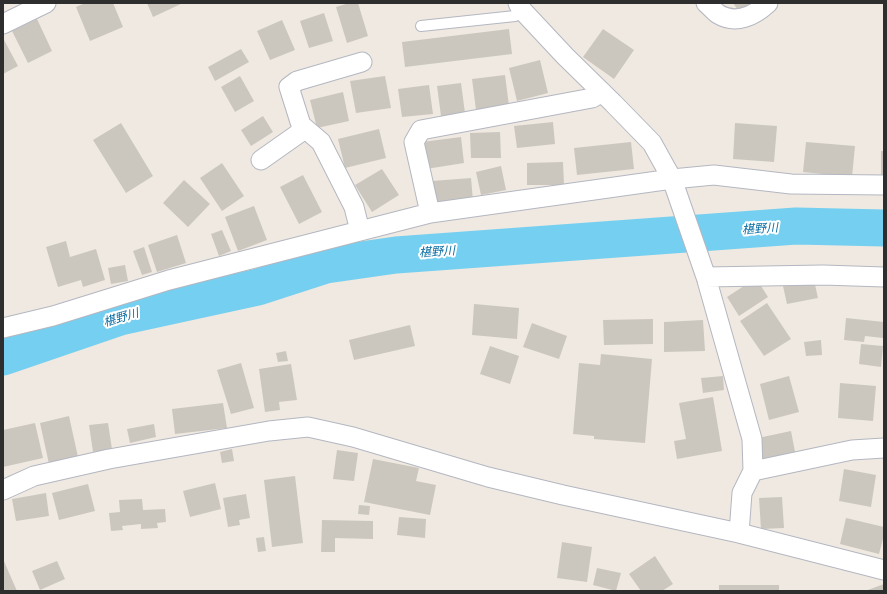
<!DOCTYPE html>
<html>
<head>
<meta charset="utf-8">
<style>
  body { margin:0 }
  #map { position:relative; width:887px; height:594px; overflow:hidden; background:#efe9e1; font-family:Raleway,sans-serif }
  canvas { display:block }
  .frame { position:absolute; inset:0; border:4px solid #2e2e2e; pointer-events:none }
</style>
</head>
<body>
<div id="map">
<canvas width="887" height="594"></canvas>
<div class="frame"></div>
</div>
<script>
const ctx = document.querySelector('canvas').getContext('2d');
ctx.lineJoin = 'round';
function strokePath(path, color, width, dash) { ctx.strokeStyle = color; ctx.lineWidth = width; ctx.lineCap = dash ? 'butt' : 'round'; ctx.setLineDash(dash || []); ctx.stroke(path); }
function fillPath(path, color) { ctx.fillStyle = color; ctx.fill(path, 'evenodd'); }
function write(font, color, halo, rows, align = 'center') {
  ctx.font = font + ' Raleway,"Noto Sans JP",sans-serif'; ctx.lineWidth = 4; ctx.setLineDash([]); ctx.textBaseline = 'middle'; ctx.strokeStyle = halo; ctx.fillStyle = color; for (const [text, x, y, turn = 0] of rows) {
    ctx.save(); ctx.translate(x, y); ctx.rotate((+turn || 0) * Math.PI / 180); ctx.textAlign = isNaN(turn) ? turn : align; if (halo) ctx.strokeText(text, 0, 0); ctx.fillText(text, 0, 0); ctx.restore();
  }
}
strokePath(new Path2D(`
  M3 357 120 317 258 287 326 265 396 255 796 226 884 228`), '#75cff0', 37);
fillPath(new Path2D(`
  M85 3H113L123 27 90 41 76 7Z
  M147 3H183L153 17Z
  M349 3H358L368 36 347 43 336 7Z
  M733 3H761L742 16Z
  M324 13 333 41 309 48 300 21Z
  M37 19 52 51 28 63 12 31Z
  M282 20 295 50 270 60 257 31Z
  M509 29 512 54 405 67 402 42Z
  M603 29 634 50 614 79 583 57Z
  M3 38 18 66 3 74Z
  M241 49 249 62 215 81 208 67Z
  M540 60 548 93 517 101 509 68Z
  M505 75 509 106 476 110 472 79Z
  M240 76 254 101 235 112 221 87Z
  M385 76 391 108 356 113 350 81Z
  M461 83 465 113 441 116 437 86Z
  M429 85 433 114 402 117 398 89Z
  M343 92 349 121 317 128 310 100Z
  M263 116 273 132 251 146 241 130Z
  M553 122 555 144 517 148 514 126Z
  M121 123 153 176 126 193 93 140Z
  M735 123 777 126 774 162 733 159Z
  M379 129 386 158 345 168 338 139Z
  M500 132 501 158H471L470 133Z
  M461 137 464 163 426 169 422 142Z
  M631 142 634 169 577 175 574 148Z
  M806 142 855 146 852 177 803 172Z
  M881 151H884V179H881Z
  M563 162 564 185H527V163Z
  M222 163 244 196 222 211 200 178Z
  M501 166 506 190 481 195 476 172Z
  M382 169 399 195 372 212 355 185Z
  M303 175 322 212 299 224 280 187Z
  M471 178 473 201 434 204 432 181Z
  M184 180 210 204 188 227 163 203Z
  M254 206 267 240 238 251 225 217Z
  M222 230 231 251 219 256 211 234Z
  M177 235 186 263 157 272 148 245Z
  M66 241 70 257 96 249 105 280 83 287 81 280 58 287 46 247Z
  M144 247 152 272 142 275 133 251Z
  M125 265 128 281 111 284 108 268Z
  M756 278 768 297 739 316 727 297Z
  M814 280 818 298 787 304 783 286Z
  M767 303 791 339 764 356 740 321Z
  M474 304 519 308 517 339 472 335Z
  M846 318 884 322 883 338 865 336 864 342 844 340Z
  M653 319V344L604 345 603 320Z
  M703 320 705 351 664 352V322Z
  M532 323 567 336 559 359 523 347Z
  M410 325 415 346 354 360 349 340Z
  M821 340 822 355 806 356 804 342Z
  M861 344 883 346 881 367 859 364Z
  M490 346 519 356 510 384 480 374Z
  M286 351 288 361 278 362 276 353Z
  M601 354 652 359 645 443 594 439V436L573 434 579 363 600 365Z
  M241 363 254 408 231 414 217 370Z
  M291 364 297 400 279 402 280 410 265 412 259 369Z
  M723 376 724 390 703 393 701 378Z
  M789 376 799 412 769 420 760 384Z
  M840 383 876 386 873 421 838 418Z
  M713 397 722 451 677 459 674 441 686 439 679 403Z
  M223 403 227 428 175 434 172 409Z
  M69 416 78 457 49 464 40 423Z
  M35 423 43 458 3 467V430Z
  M108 423 112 449 93 452 89 425Z
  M154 424 156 437 130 443 127 429Z
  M791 431 796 457 764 464 758 438Z
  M232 449 234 461 222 463 220 452Z
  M337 450 358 453 354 481 333 479Z
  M373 459 419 468 416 481 436 485 430 515 364 502Z
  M844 469 876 475 871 507 839 501Z
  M295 476 303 543 272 547 264 480Z
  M215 483 221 509 190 517 183 491Z
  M88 484 95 511 59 520 52 493Z
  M46 493 49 516 16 521 12 499Z
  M246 494 250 518 239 520 240 525 228 527 223 498Z
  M782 497 784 528 761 529 759 498Z
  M142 499 143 510 165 509 166 522 157 523 158 528 141 529V524L122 526 123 530 111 531 109 513 120 512 119 500Z
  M359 505 370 506 369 515 358 514Z
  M399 517 426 519 425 538 397 535Z
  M846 518 884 527V535L879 554 840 544Z
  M322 520 373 521V539L335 538V552H321Z
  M264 537 266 551 258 552 256 538Z
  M562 542 592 547 587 582 557 578Z
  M655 556 673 584 662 591H641L629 574Z
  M3 559 17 591H3Z
  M57 561 65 579 40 590 32 571Z
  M597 568 621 573 616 591 593 585Z
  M884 584V591H865Z
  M719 585H779V591H719Z`), '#cbc7bf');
const lane = new Path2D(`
  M421 26 515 16 521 9`);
const street = new Path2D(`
  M518 3 521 9 565 56 613 103 652 143 672 179 706 277 752 439 753 471 742 493 739 533
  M706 3C710 6 714 11 718 14 736 25 754 16 768 3
  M3 24 46 3
  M261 160 305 129
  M430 213 414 142 421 130 592 98 602 92
  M360 231 354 207 321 142 301 125 289 87 297 81 362 62
  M706 277 823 275 884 277
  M3 328 53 316 169 280 430 213 672 179 714 175 791 184 884 185
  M753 471 852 450 884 448
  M3 490 34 476 109 459 269 431 308 427 353 437 488 477 563 495 739 533 884 570`);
strokePath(lane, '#b4b7c1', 12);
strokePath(street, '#b4b7c1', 21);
strokePath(lane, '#fff', 10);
strokePath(street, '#fff', 19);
write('italic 12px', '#0d6fa3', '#fff', [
  ["椹野川",760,229,-4],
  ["椹野川",437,252,-4],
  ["椹野川",121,318,-16]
]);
</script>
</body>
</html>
